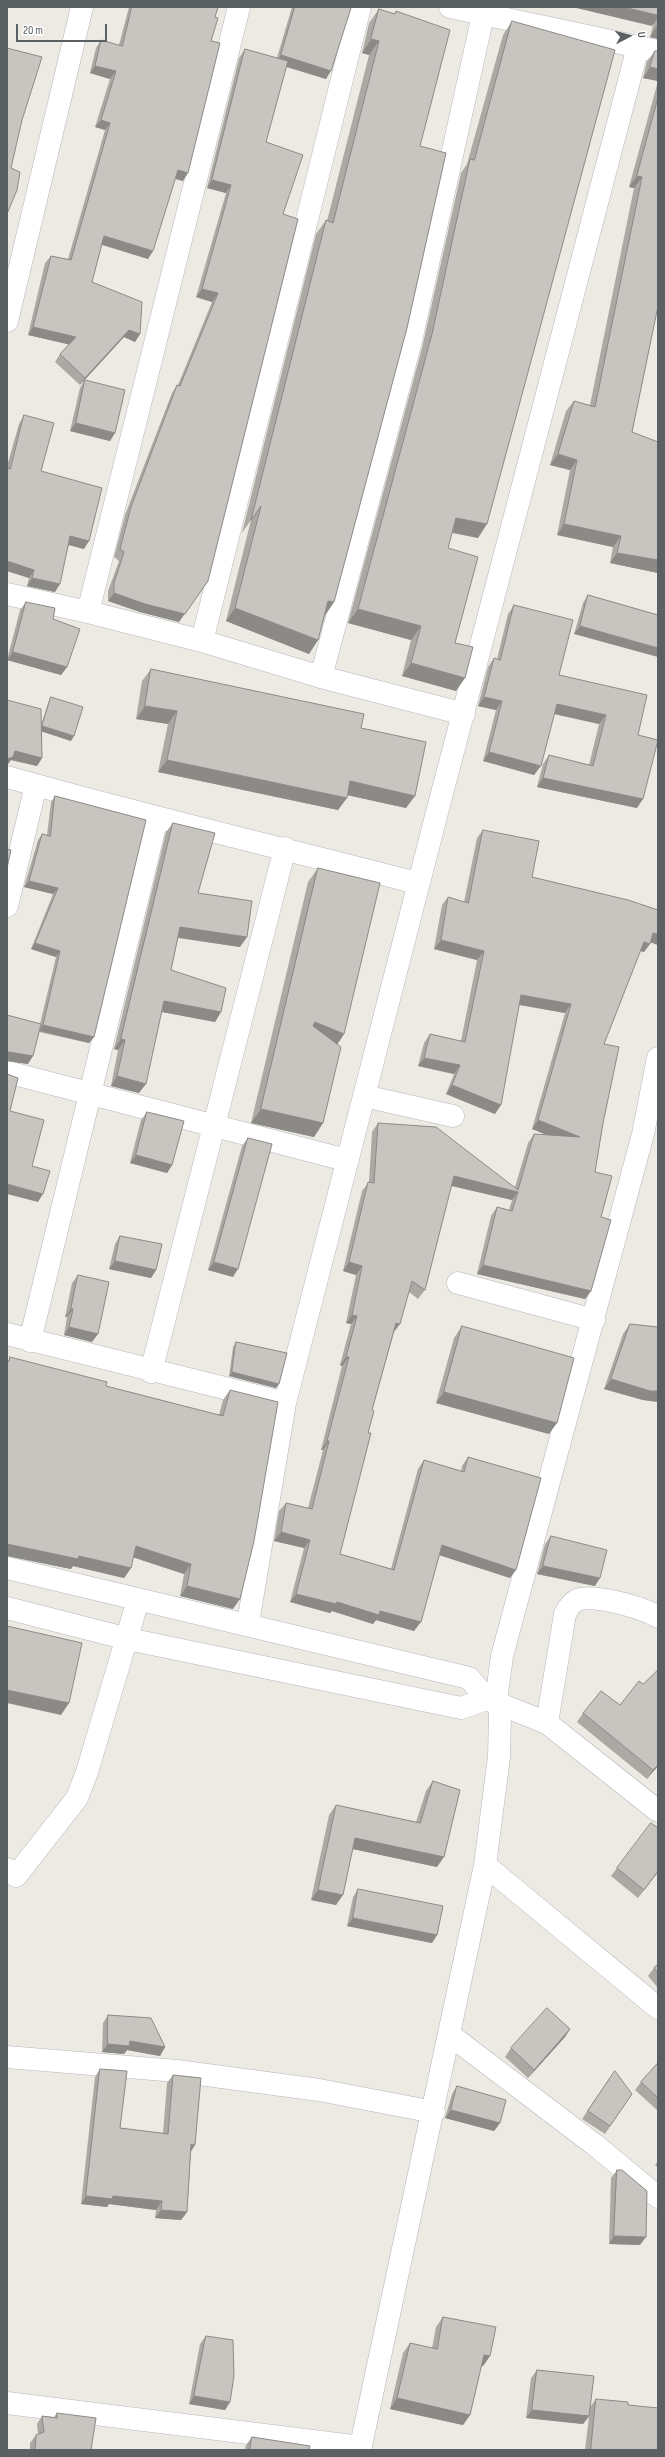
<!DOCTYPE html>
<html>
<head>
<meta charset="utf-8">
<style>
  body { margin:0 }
  #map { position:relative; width:665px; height:2457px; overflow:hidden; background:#edeae3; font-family:"Sofia Sans Condensed",sans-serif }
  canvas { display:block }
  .frame { position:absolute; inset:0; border:8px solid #5b6063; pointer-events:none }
  .north { position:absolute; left:609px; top:16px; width:40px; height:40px; -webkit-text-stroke:3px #fff; paint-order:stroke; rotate:84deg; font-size:11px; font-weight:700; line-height:16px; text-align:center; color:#5b6063 }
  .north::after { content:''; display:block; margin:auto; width:14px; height:18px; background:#5b6063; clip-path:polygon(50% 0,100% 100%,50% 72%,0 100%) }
  .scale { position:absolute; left:16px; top:24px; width:91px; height:18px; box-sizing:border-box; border:2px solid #5b6063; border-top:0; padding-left:5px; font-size:12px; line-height:14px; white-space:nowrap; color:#5b6063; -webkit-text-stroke:3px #fff; paint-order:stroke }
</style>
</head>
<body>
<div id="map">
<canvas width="665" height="2457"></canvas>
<div class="frame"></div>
<div class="north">U</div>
<div class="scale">20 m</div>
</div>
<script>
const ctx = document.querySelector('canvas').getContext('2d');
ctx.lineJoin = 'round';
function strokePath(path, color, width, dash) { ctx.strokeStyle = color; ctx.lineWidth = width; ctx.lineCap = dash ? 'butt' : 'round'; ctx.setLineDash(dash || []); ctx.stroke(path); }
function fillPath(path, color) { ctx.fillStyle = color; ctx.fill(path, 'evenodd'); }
const minor = new Path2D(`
  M450 7 658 51
  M7 321 82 7
  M7 594 88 612 202 641 321 677 464 714
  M88 612 239 7
  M202 641 360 7
  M321 677 410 345 483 15
  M7 777 36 785
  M7 906 36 785C162 820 290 850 417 883
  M7 1072 346 1160
  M364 1096 453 1116
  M458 1283 594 1320
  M7 1334 285 1403C399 950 520 499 638 47
  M30 1341 157 818
  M151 1372 285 848
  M7 1568 469 1678 487 1699 547 1723 658 1811
  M7 1608 128 1639 461 1708 487 1699
  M248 1623 285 1403
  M547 1723 565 1614C568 1608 571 1603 577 1600 592 1593 644 1608 658 1617
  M485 1865 658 2008
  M7 1869 16 1876 77 1798 87 1772 138 1600
  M450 2035 595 2145 658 2197
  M7 2057 177 2071 319 2090 434 2112
  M7 2403 361 2447
  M360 2450 485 1865 499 1757 500 1715 497 1693 502 1656 643 1134 658 1058`);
strokePath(minor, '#b4b6ba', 23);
strokePath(minor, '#fff', 22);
fillPath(new Path2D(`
  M129 7H218L215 17 211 41 183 181 175 179 148 259 102 244 92 282 140 334 135 342 124 337 80 385 55 362 60 354 69 344 28 335 45 263 51 256 68 259 105 130 95 127 110 79 90 73 96 48 101 40 119 45Z
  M292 7H349L326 79 286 67 266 142 283 214 179 622 140 612 108 601V591L119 561 114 557 125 515 172 393 177 385H178L212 302 196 297 226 193 207 188 239 58 245 49 277 58Z
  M658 7V39L650 37Z
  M379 9 394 14 396 11 420 146 334 602 325 616 318 640 309 654 226 621 251 520 242 533 316 234 326 220 327 221 369 55 362 53 369 23Z
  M512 21 478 538 452 533 448 548 455 643 456 691 402 676 411 640 348 623 422 348 461 173 467 164 503 35Z
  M655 51 658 81 643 78 647 61Z
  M658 81V306L632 432 658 442V573L610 563 613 547 557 535 570 470 550 465 566 411 574 401 590 405 634 188 629 187Z
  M85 380 115 433 110 441 70 431 80 388Z
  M24 415 41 471 84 549 69 545 55 592 27 586 29 578 7 571V466L19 424Z
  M588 595 658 615 574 634 583 603Z
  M26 602 53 619 67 667 61 675 7 660 20 610Z
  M514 605 559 675 638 735 637 808 537 787 543 764 549 755 589 765 599 724 554 714 534 775 483 761 496 710 478 706 488 667 494 658 497 659 508 614Z
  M151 669 361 728 406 808 348 795 338 810 158 772 168 724 136 719 142 681Z
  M51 697 71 741 42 731V758L37 766 11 760 7 765V700L41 725 49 701Z
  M55 796 94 1037 89 1043 39 1032 28 1064 7 1061V1015L40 1024 56 957 31 949 53 894 24 887 38 840 42 834 47 835 51 802Z
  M173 823 198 893 240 947 178 938 171 970 221 1012 215 1022 162 1012 139 1093 111 1086 118 1050 114 1049 166 832Z
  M483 830 532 877 658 910V945L650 942 644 952 640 951 604 1044 603 1123 595 1172 601 1217 591 1291 585 1299 477 1274 491 1216 497 1207 509 1210 512 1200 451 1186 425 1290 418 1299 409 1292 394 1332 372 1410 368 1433 340 1554 391 1569 418 1469 424 1460 461 1471 462 1466 468 1457 510 1578 439 1555 414 1631 376 1620 373 1624 332 1611 330 1613 290 1602 304 1548 274 1541 279 1511 286 1503 308 1508 323 1450H321L342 1366 340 1365 351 1324 346 1323 356 1275 343 1271 362 1191 369 1182 372 1132 378 1123 515 1187 528 1143 534 1134 547 1135 532 1129 565 1013 519 1005 495 1114 446 1094 454 1074 418 1066 424 1043 430 1034 461 1041 477 960 434 949 442 905 448 897 464 902 477 838Z
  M318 868 344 1034 337 1044 323 1123 314 1137 251 1123 308 882Z
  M147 1112 172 1165 167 1173 130 1163 141 1120Z
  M248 1138 233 1277 208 1270 242 1146Z
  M120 1236 156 1270 151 1278 109 1269 115 1244Z
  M78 1275 92 1342 64 1335 67 1317H65L72 1283Z
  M630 1324 658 1327V1402L643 1400 604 1389 623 1334Z
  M462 1326 549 1434 436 1403 454 1338Z
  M236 1342 276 1388 229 1376 233 1347Z
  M10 1357 106 1386 219 1415 223 1400 230 1390 233 1609 180 1596 184 1574 133 1557 131 1568 124 1578 73 1566 71 1569 7 1556V1361H8Z
  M551 1536 595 1586 537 1574 545 1544Z
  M583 1713 658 1766 647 1779 577 1722Z
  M433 1781 437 1867 353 1849 336 1905 311 1900 329 1815 336 1805 416 1822 426 1791Z
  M658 1828V1872L638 1898 611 1876 617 1868Z
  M358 1889 437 1935 432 1943 347 1926 353 1897Z
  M658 1965V1988L648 1976 654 1968Z
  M108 2015 165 2047 160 2056 127 2050 124 2054 102 2052 103 2023Z
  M570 2029 565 2037 528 2078 505 2057 511 2048Z
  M658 2063V2111L635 2090 641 2082Z
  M100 2069 120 2128 163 2133 167 2083 173 2075 191 2151 187 2212 181 2220 155 2218 156 2210 109 2204 107 2207 81 2204 95 2077Z
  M609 2079 632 2094 605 2134 582 2119Z
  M457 2086 500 2123 494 2131 445 2118 452 2094Z
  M658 2161V2168L655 2165Z
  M617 2170 640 2245 609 2244 611 2178Z
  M443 2317 490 2356 483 2366H481L470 2415 463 2425 390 2409 403 2353 410 2343 432 2348 436 2327Z
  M206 2336 230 2402 225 2410 189 2404 200 2344Z
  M537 2370 590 2407 596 2399 628 2405 658 2450H585L589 2417 583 2424 526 2418 531 2378Z
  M57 2413 91 2450H30V2443L36 2435 38 2434 37 2424 42 2416 54 2417Z
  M252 2437 309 2450H245L246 2445Z`), '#aca9a5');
fillPath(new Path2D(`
  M572 7H624L658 15V18L652 26Z
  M657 26H658V39L650 37Z
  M371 39 379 41 369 55 362 53Z
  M281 55 331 71 326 79 275 63Z
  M95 66 116 71 110 79 90 73Z
  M650 67 658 69V81L643 78Z
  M101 120 110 123 105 130 95 127Z
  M178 170 188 173 183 181 173 178Z
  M637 176 642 177 634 188 629 187Z
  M212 180 231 185 226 193 207 188Z
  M104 236 153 251 148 259 99 244Z
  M202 289 218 293 212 302 196 297Z
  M33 327 76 337 71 345 28 335Z
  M129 330 140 334 135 342 124 337 80 385 85 378Z
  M76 423 115 433 110 441 70 431Z
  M558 454 577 460 570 470 550 465Z
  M456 518 487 524 478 538 446 531Z
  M564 524 621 536 613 547 557 535Z
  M70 536 89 541 84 549 65 544Z
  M617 553 658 560V573L610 563Z
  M7 561 34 570 29 578 7 571Z
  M32 578 60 584 55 592 27 586Z
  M208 581 179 622 140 612 108 601 114 593Z
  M328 601 334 602 324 616Z
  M235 608 318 640 309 654 226 621Z
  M358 609 421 626 411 640 348 623Z
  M580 626 658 648V657L574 634Z
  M13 652 67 667 61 675 7 660Z
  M411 663 465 678 456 691 402 676Z
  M484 697 502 701 496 710 478 706Z
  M557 704 606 715 599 724 550 713Z
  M145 706 177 711 168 724 136 719Z
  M42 726 74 736 71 741 40 731Z
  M15 751 42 758 37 766 11 760 7 765V759Z
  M489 752 541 766 534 775 483 761Z
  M167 760 347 798 338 810 158 772Z
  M543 778 643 799 637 808 537 787Z
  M350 781 415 796 406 808 342 794Z
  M29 881 58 888 53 894 24 887Z
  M180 927 247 937 240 947 174 937Z
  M653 933 658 934V945L647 941Z
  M441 940 484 951 477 960 434 949Z
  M644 942 650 944 644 952 637 950Z
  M35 943 60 951 56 957 31 949Z
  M521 995 571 1004 565 1013 515 1004Z
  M164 1001 221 1012 215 1022 157 1011Z
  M315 1022 344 1034 335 1048 305 1036Z
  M43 1025 94 1037 89 1043 39 1031Z
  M121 1039 125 1040 118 1050 114 1049Z
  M9 1052 33 1056 28 1064 7 1061V1053Z
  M424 1058 460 1065 454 1074 418 1066Z
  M117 1076 146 1084 139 1093 111 1086Z
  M452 1085 501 1105 495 1114 446 1094Z
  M261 1109 323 1123 314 1137 251 1123Z
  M538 1120 580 1137 574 1146 532 1129Z
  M136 1155 172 1165 167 1173 130 1163Z
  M454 1176 518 1192 512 1200 448 1185Z
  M7 1184 43 1194 38 1202 7 1194Z
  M115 1261 156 1270 151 1278 109 1269Z
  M214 1262 238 1269 233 1277 208 1270Z
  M349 1262 362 1266 356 1275 343 1271Z
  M483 1265 591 1291 585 1299 477 1274Z
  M71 1309H73L67 1317H65Z
  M352 1315 357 1316 351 1324 346 1323Z
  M396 1323 400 1324 394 1332Z
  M69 1327 98 1334 92 1342 64 1335Z
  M346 1357H349L342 1366 340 1365Z
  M232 1372 279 1384 276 1388 229 1376Z
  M611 1379 658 1391V1402L643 1400 604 1389Z
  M444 1392 557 1423 549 1434 436 1403Z
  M327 1441H329L323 1450H321Z
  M281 1532 310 1540 304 1548 274 1541Z
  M7 1544 79 1556 131 1568 124 1578 73 1566 71 1569 7 1556Z
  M442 1545 516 1570 510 1578 436 1554Z
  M136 1546 191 1564 184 1574 129 1556Z
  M543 1566 600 1578 595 1586 537 1574Z
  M187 1586 240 1599 233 1609 180 1596Z
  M296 1594 380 1611 421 1622 414 1631 376 1620 373 1624 332 1611 330 1613 290 1602Z
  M7 1690 69 1703 61 1715 7 1703Z
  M658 1765V1766L647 1779 653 1770Z
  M355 1838 444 1857 437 1867 348 1848Z
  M658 1871V1872L638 1898 644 1890Z
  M318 1890 343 1895 336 1905 311 1900Z
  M353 1918 437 1935 432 1943 347 1926Z
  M570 2029 565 2037 528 2078 534 2070Z
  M130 2041 165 2047 160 2056 127 2050 124 2054 102 2052 108 2044Z
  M451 2110 500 2123 494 2131 445 2118Z
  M191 2144 195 2145 190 2153Z
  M86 2196H113L162 2201 156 2210 109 2204 107 2207 81 2204Z
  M161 2210 187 2212 181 2220 155 2218Z
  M614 2236 646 2237 640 2245 609 2244Z
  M484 2355 490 2356 483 2366 476 2365Z
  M194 2396 230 2402 225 2410 189 2404Z
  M397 2398 470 2415 463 2425 390 2409Z
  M532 2410 589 2416 583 2424 526 2418Z`), '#8c8a86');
const building = new Path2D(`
  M132 7H218L215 17 218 18 211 41 220 43 188 173 178 170 153 251 104 236 92 282 142 302 140 334 129 330 85 378 60 354 76 337 33 327 51 256 71 260 110 123 101 120 116 71 95 66 101 40 122 46Z
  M295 7H349L351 8 331 71 281 55Z
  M624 7H658V15Z
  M379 9 395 14 396 11 450 30 420 146 446 153 407 328 334 602 328 601 318 640 235 608 261 506 251 520 326 220 333 223 379 41 371 39Z
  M512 21 615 50 487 524 456 518 448 548 478 557 455 643 473 647 465 678 411 663 421 626 358 609 432 334 470 159 474 160Z
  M7 48 42 57 22 120 11 168 20 172 17 190 7 214Z
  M245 49 288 61 266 142 303 155 283 214 298 219 208 581 185 614 145 604 114 593V583L124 552 120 549 131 507 177 385 180 386 218 293 202 289 231 185 212 180Z
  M655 51H658V69L650 67Z
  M658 98V306L632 432 658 442V560L617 553 621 536 564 524 577 460 558 454 574 401 595 407 642 177 637 176Z
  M85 380 125 390 115 433 76 423Z
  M24 415 54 423 41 471 102 488 89 541 70 536 60 584 32 578 34 570 7 561V468L10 469Z
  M588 595 658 615V648L580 626Z
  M26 602 55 608 53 619 80 629 67 667 13 652Z
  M514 605 573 620 559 675 647 695 638 735 658 740 643 799 543 778 549 755 593 766 606 715 557 704 541 766 489 752 502 701 484 697 494 658 500 660Z
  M151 669 364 714 361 728 426 742 415 796 350 781 347 798 167 760 177 711 145 706Z
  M51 697 83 707 74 736 42 726Z
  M7 700 41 709 42 758 15 751 13 757 7 759Z
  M55 796 146 820 94 1037 43 1025 60 951 35 943 58 888 29 881 42 834 50 836Z
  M173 823 215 833 198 893 252 901 247 937 180 927 171 970 226 988 221 1012 164 1001 146 1084 117 1076 125 1040 121 1039Z
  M483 830 539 841 532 877 628 900 658 910V934L653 933 650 944 644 942 604 1044 619 1047 603 1123 595 1172 612 1176 601 1217 611 1220 591 1291 483 1265 497 1207 512 1211 518 1192 454 1176 425 1290 412 1281 400 1324 396 1323 372 1410 374 1411 368 1433H371L340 1554 394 1570 424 1460 464 1472 468 1457 541 1478 516 1570 442 1545 421 1622 380 1611 379 1615 337 1602 336 1604 296 1594 310 1540 281 1532 286 1503 312 1509 329 1441H327L349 1357H346L357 1316 352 1315 362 1266 349 1262 368 1182 374 1183 378 1123 436 1127 518 1190 534 1134 580 1137 538 1120 571 1004 521 995 501 1105 452 1085 460 1065 424 1058 430 1034 465 1042 484 951 441 940 448 897 468 903Z
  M7 849 11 850 7 868Z
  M318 868 380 883 344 1034 315 1022 313 1026 341 1047 323 1123 261 1109Z
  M7 1015 41 1024 33 1056 9 1052 7 1053Z
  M7 1074 18 1078 10 1111 44 1120 32 1166 50 1171 43 1194 7 1184Z
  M147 1112 184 1121 172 1165 136 1155Z
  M248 1138 272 1144 238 1269 214 1262Z
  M120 1236 162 1244 156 1270 115 1261Z
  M78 1275 109 1282 98 1334 69 1327 73 1309H71Z
  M630 1324 658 1327V1391H650L611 1379Z
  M462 1326 574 1358 557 1423 444 1392Z
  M236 1342 287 1353 279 1384 232 1372Z
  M10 1357 107 1382 106 1386 223 1416 230 1390 278 1402 254 1541 240 1599 187 1586 191 1564 136 1546 131 1568 79 1556 78 1559 7 1544V1361H9Z
  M551 1536 607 1550 600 1578 543 1566Z
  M7 1626 82 1643 69 1703 7 1690Z
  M658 1670V1765L653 1770 583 1713 601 1691 620 1705 639 1681 643 1684Z
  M433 1781 460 1790 444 1857 355 1838 343 1895 318 1890 336 1805 420 1823Z
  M651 1823 658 1828V1871L644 1890 617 1868Z
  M358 1889 443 1906 437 1935 353 1918Z
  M658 1965V1973L654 1968Z
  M547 2008 570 2029 534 2070 511 2048Z
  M108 2015 151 2018 165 2047 130 2041 129 2046 108 2044Z
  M658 2063V2098L641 2082Z
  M100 2069 127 2071 120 2128 168 2134 173 2075 201 2078 195 2145 191 2144 187 2212 161 2210 162 2201 113 2196 112 2199 86 2196Z
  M615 2071 632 2094 610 2126 588 2111Z
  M457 2086 506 2100 500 2123 451 2110Z
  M617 2170H622L647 2191 646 2237 614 2236Z
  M443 2317 496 2327 490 2356 484 2355 470 2415 397 2398 410 2343 437 2349Z
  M206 2336 233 2340 234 2376 230 2402 194 2396Z
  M537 2370 594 2376 589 2416 532 2410Z
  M596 2399 628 2402V2405L658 2408V2450H591Z
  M57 2413 96 2418 91 2450H35L36 2435 44 2432 42 2416 57 2418Z
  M252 2437 310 2446 309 2450H250Z`);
fillPath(building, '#c8c5c0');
strokePath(building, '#8c8a86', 1);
</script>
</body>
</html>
